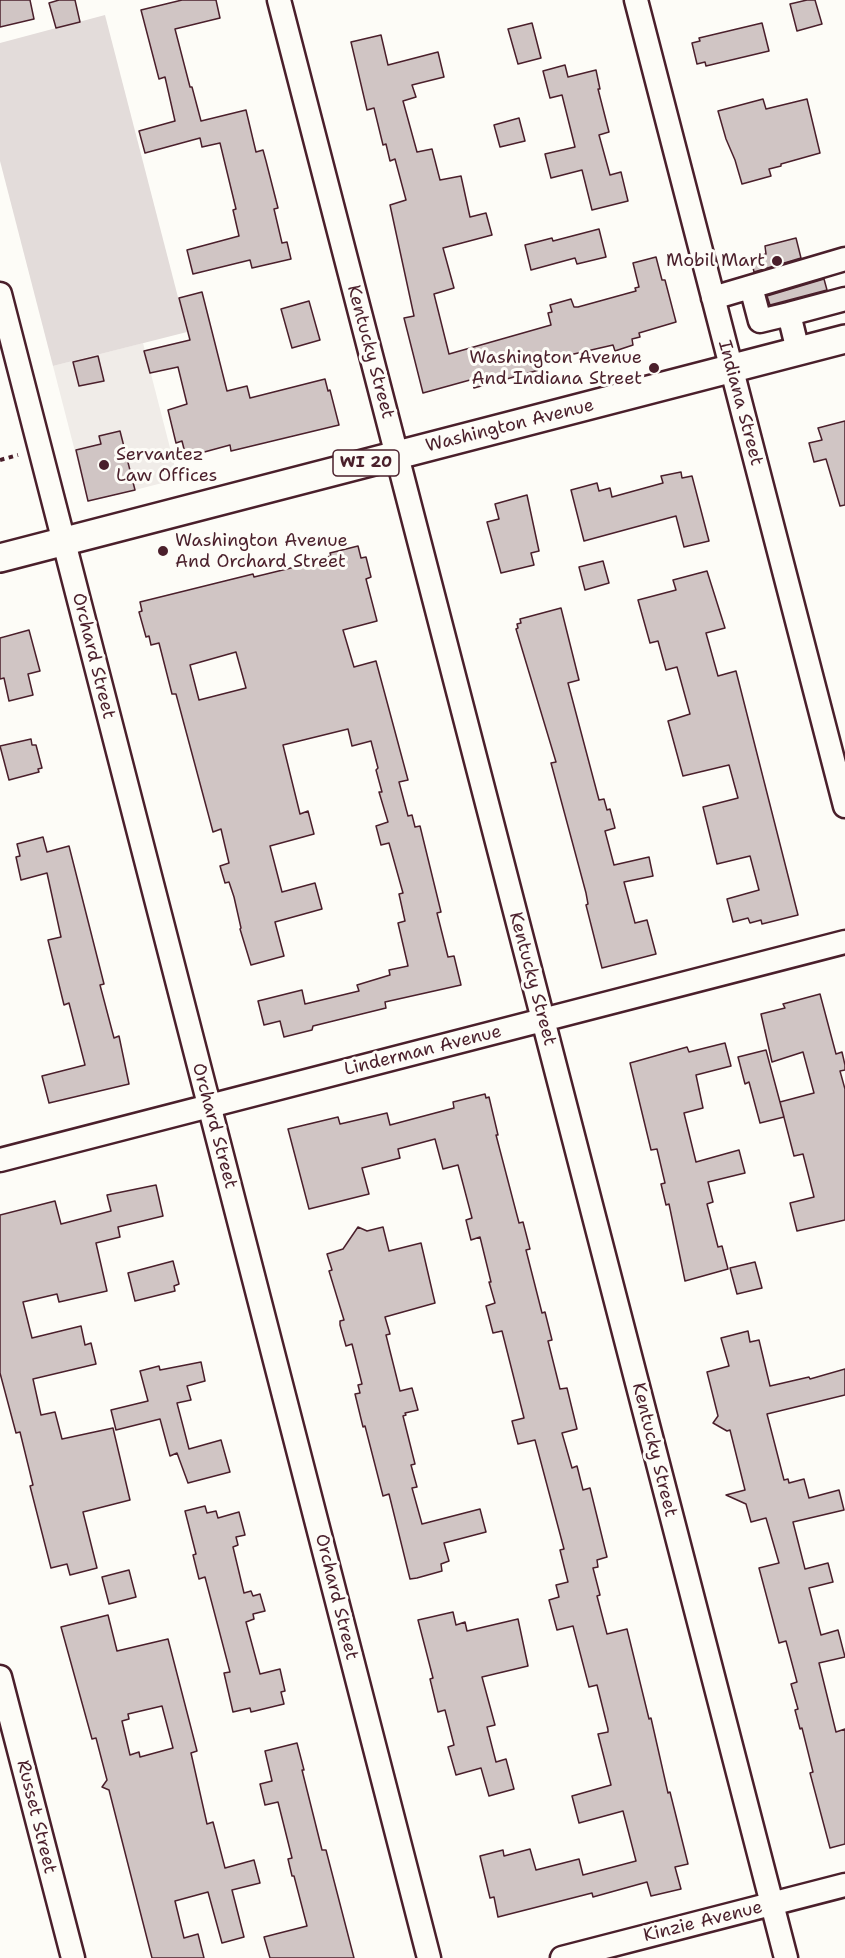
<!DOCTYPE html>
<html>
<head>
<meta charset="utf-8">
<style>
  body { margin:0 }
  canvas { display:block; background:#fdfcf7 }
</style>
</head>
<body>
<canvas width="845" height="1958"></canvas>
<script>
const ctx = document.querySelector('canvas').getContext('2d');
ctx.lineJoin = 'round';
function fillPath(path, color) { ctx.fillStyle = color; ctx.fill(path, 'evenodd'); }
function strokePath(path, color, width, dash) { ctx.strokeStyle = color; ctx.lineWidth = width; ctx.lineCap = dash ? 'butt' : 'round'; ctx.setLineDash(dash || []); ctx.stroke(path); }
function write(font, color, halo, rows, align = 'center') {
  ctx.font = font + ' "Shantell Sans",sans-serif'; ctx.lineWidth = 6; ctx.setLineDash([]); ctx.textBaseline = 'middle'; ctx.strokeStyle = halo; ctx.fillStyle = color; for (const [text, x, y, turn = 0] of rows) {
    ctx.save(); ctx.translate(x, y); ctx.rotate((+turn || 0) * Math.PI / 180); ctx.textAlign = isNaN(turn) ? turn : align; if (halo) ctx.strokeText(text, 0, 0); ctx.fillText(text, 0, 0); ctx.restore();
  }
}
fillPath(new Path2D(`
  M143 343 178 479 88 502 53 366Z`), '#f0ece8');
fillPath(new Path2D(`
  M105 15 187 332 53 366 0 161V43Z`), '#e3dcda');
const building = new Path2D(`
  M0 0H30L34 19 0 27Z
  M59 0H75L80 22 56 28 49 3Z
  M182 0H216L220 18 175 29 190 87H192L201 121 246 110 256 152 263 150 266 161 278 208 274 209 282 243 287 242 291 259 252 268 250 260 193 274 187 250 239 236 233 210 236 209 220 143 202 147 200 138 145 153 139 131 175 121 165 77 159 79 141 10Z
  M807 0H815L822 24 797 31 790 4Z
  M532 23 541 58 518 64 508 29Z
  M762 23 769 51 706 66 705 62 697 64 692 43 700 41 699 38Z
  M381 35 388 65 438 52 444 77 412 85 416 97 403 101 417 152 432 149 440 180 461 176 470 217 486 213 492 235 443 248 454 288 434 294 449 354 551 325 548 313 552 312 550 305 571 299 574 307H578L636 291 635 288 639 287 633 263 656 257 662 280H665L676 322 639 333 640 337 632 339 633 345 615 351 613 345 539 362V370L474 388 472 381 470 380 423 393 404 318 414 316 390 205 406 200 395 159 390 161 386 144 383 145 374 108 367 110 351 42Z
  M565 65 568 77 596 70 600 89H598L609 132 599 135 610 175 621 172 628 201 592 210 582 170 551 178 545 154 575 147 562 95 550 98 543 71Z
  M763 99 766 109 807 99 820 153 781 164V166L769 169 771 176 742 184 735 160 726 139 718 111Z
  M519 118 525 141 500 147 494 125Z
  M599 229 606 257 577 264 575 258 531 270 525 245 552 238 553 241Z
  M796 238 801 258 754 272 751 258 766 254 765 246Z
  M824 279 827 290 770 305 767 296Z
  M202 292 227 391 247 386 250 398 325 379 328 391 330 390 339 425 231 451 230 445 186 457 182 441 176 443 168 410 187 404 178 367 150 373 144 351 190 340 179 298Z
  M309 301 320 340 292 348 281 309Z
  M98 356 104 381 79 386 73 362Z
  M845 421V505L840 506 826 459 814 462 809 443 822 440 818 428Z
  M120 431 135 490 88 501 76 450 101 444 99 436Z
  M681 472 682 478 692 476 709 541 684 547 676 516 584 541 571 490 597 483 599 491 610 488 612 497 663 483 661 476Z
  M527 495 539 551 531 553 534 565 501 573 487 522 499 519 495 504Z
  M358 546 361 558 366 557 371 577 366 579 377 621 343 630 354 667 376 661 408 780 399 782 408 816 412 815 415 827 420 826 441 912 437 913 448 957 454 956 461 985 385 1002 386 1008 313 1026 312 1030 284 1037 280 1021 264 1025 258 1001 302 990 305 1004 359 991 357 985 390 975 389 970 408 966 398 923 405 921 399 894 403 893 389 843 381 845 376 826 388 822 379 792H382L376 770 378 768 371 741 352 746 348 729 283 745 300 814 308 811 314 834 270 846 282 892 315 883 322 909 275 922 284 956 251 965 240 929 241 928 234 897 229 882 225 883 220 866 229 863 221 829 213 832 176 694H172L159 643 151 645 149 636 146 637 139 612 142 611 140 602 253 574 254 577 295 567 294 565 331 556 330 553ZM236 652 246 688 199 700 190 665Z
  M603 561 609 583 585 590 579 567Z
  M707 571 725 628 706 633 718 676 736 671 798 915 762 924 761 920 750 923 748 918 733 922 727 899 759 890 750 856 717 864 703 807 738 798 729 765 683 776 668 721 690 714 677 667 666 670 658 641 650 643 638 600 676 590 673 580Z
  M561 608 579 680 568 683 599 800 604 799 607 810 610 809 615 828 605 831 614 865 649 857 653 876 624 882 635 923 647 920 656 954 602 968 586 905 588 904 586 893 551 763 556 762 516 629 518 628 517 624 521 623 520 619Z
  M29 630 40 671 28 674 33 695 9 701 4 678 0 679V638Z
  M31 739 32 745H36L42 768 38 769 39 772 9 780 0 746Z
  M43 837 47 852 69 846 104 984 100 985 114 1038 119 1036 129 1084 49 1103 42 1076 85 1065 69 1003 64 1005 48 940 61 937 47 873 21 880 16 857 20 856 17 844Z
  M820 994 836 1054 842 1052 845 1065V1070L840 1071 845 1089V1220L797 1231 790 1203 814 1197 803 1154 794 1156 780 1102 814 1093 803 1052 772 1062 761 1014 785 1008 783 1004Z
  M725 1043 731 1066 696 1075 703 1108 684 1113 696 1162 739 1150 745 1173 708 1182 713 1202 707 1204 718 1247 722 1246 728 1269 685 1281 669 1204 666 1205 661 1184 665 1183 657 1149 651 1150 630 1063 687 1047 689 1052Z
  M766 1050 784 1117 760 1123 749 1082 745 1084 738 1057Z
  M485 1094 486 1098 489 1097 498 1135H496L519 1223 523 1222 530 1249 526 1250 542 1313 545 1312 552 1340 548 1341 560 1389 567 1388 577 1429 562 1433 572 1468 577 1466 583 1490 590 1488 607 1557 597 1560 598 1567 593 1568 600 1595 597 1596 607 1634 627 1629 649 1719 651 1718 668 1793 670 1792 688 1864 675 1867 681 1889 651 1896 647 1882 593 1897 592 1893 498 1917 494 1897 490 1898 480 1856 503 1850 504 1856 530 1849 536 1870 579 1859 583 1875 636 1861 623 1811 579 1823 572 1796 611 1785 598 1734 608 1732V1729L597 1685 589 1687 573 1626 557 1630 549 1600 559 1597 556 1585 568 1582 560 1550 564 1549 535 1440 518 1444 512 1421 524 1418 502 1331 493 1333 486 1306 495 1303 489 1282H491L480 1237 471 1240 466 1220 472 1218 458 1165 443 1169 435 1139 398 1149 400 1158 362 1168 369 1194 309 1209 288 1129 338 1117 340 1124 387 1113 390 1125 454 1108 453 1102Z
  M156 1185 163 1216 118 1227 120 1237 96 1243 107 1291 59 1302 57 1294 23 1302 32 1338 81 1326 85 1345 91 1343 96 1364 33 1379 41 1415 55 1412 62 1439 113 1428 130 1500 83 1512 97 1568 70 1575 67 1564 51 1568 30 1486 33 1485 20 1432 16 1433 0 1373V1215L55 1201 61 1224 111 1211 107 1195Z
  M358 1227 367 1231 383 1227 389 1251 421 1243 435 1303 385 1317 390 1334 386 1335 400 1391 412 1388 418 1410 405 1413 406 1415 403 1416 415 1464 411 1465 417 1487 412 1488 422 1524 480 1509 486 1532 444 1543 449 1561 441 1564 442 1571 417 1578 410 1579 389 1494 383 1496 365 1426 363 1427 355 1394 360 1393 358 1385 362 1384 352 1344 346 1346 340 1325V1321L344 1320 329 1271 332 1270 327 1254 343 1249Z
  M173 1261 179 1284 174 1286 175 1291 135 1301 128 1273Z
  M755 1262 762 1288 737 1294 730 1268Z
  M748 1331 750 1342 759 1340 770 1386 809 1377 810 1379 845 1369V1395L767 1414 784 1480 788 1479 789 1483 804 1479 809 1498 839 1490 844 1510 793 1522 805 1569 828 1563 833 1582 809 1588 821 1635 838 1630 845 1657 819 1663 836 1732 845 1729V1844L830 1848 810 1773 813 1772 802 1728 800 1729 795 1710 798 1709 791 1684 797 1682 786 1641 779 1643 759 1568 779 1563 766 1518 751 1522 746 1504 726 1495 745 1490 730 1430 727 1431 713 1423 718 1416 707 1372 729 1366 721 1338Z
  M201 1362 205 1381 187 1386 191 1400 177 1403 189 1449 221 1440 230 1472 188 1483 177 1453 170 1456 160 1419 116 1430 111 1410 148 1401 140 1371 159 1366 160 1370Z
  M205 1506 207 1513 216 1511 218 1518 239 1512 245 1535 236 1537 238 1545 233 1547 244 1593 251 1591 253 1596 260 1594 265 1611 253 1614 254 1619 246 1622 260 1674 280 1669 285 1691 281 1692 284 1704 251 1712 250 1708 233 1712 224 1673 230 1672 205 1577 199 1579 193 1555 196 1554 185 1511Z
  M129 1570 136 1597 109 1604 102 1577Z
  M453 1612 456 1625 465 1622 467 1631 518 1619 528 1666 482 1677 495 1725 487 1727 496 1762 506 1759 514 1789 489 1796 481 1768 456 1775 448 1747 454 1745 445 1710 438 1712 430 1679 433 1678 418 1620Z
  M108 1615 117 1651 168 1639 197 1751 191 1753 207 1824 213 1822 225 1868 254 1860 260 1883 232 1890 244 1937 222 1943 208 1892 175 1901 184 1938 198 1934 204 1958H152L109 1790 102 1787 107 1780 96 1738 92 1739 61 1627ZM162 1706 173 1748 140 1757 139 1752 130 1755 122 1721 129 1719 128 1714Z
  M297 1743 304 1770H302L322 1850H326L354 1958H270L264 1937 307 1926 294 1876H292L288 1859 292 1858 278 1802 265 1805 260 1784 272 1781 265 1751Z`);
fillPath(building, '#d0c5c4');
strokePath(building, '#4a1f2b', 1.5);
const minor = new Path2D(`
  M279 0 786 1958
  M636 0 845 806
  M751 287 760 321 789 314
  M0 294 429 1958
  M713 298 845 259
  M798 351 789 314 845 299
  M0 1160 845 942
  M0 1677 73 1958
  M562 1958 845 1885`);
const major = new Path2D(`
  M0 558 845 339`);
strokePath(minor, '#4a1f2b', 27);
strokePath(major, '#4a1f2b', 32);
strokePath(new Path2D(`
  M0 460 18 455`), '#4a1f2b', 4, [4.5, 4.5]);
strokePath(minor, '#fdfcf7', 22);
strokePath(major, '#fdfcf7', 27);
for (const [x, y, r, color] of [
  [777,261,6,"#4a1f2b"],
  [654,368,6,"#4a1f2b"],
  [104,465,6,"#4a1f2b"],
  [163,551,6,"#4a1f2b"]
]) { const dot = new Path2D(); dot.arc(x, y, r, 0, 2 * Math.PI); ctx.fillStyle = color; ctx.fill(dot); strokePath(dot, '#fdfcf7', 2); }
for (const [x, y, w] of [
  [366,463,66]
]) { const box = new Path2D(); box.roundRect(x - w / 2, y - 13, w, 26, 4.5); ctx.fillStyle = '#fdfcf7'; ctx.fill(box); strokePath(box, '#4a1f2b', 1.5); }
write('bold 16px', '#4a1f2b', null, [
  ["WI 20",366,463]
]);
write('18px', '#4a1f2b', '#fdfcf7', [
  ["Mobil Mart",765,261],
  ["Washington Avenue",642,358],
  ["And Indiana Street",642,379],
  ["Servantez",116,455,"left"],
  ["Law Offices",116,476,"left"],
  ["Washington Avenue",175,541,"left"],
  ["And Orchard Street",175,562,"left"]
], 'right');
write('18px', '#4a1f2b', '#fdfcf7', [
  ["Kentucky Street",370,352,75],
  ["Indiana Street",740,403,75],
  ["Washington Avenue",510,426,-14],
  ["Orchard Street",93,656,76],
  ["Kentucky Street",532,979,75],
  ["Linderman Avenue",423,1051,-14],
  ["Orchard Street",214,1126,75],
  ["Kentucky Street",654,1450,76],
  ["Orchard Street",336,1597,76],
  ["Russet Street",36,1817,76],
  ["Kinzie Avenue",703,1922,-14]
]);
</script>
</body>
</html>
